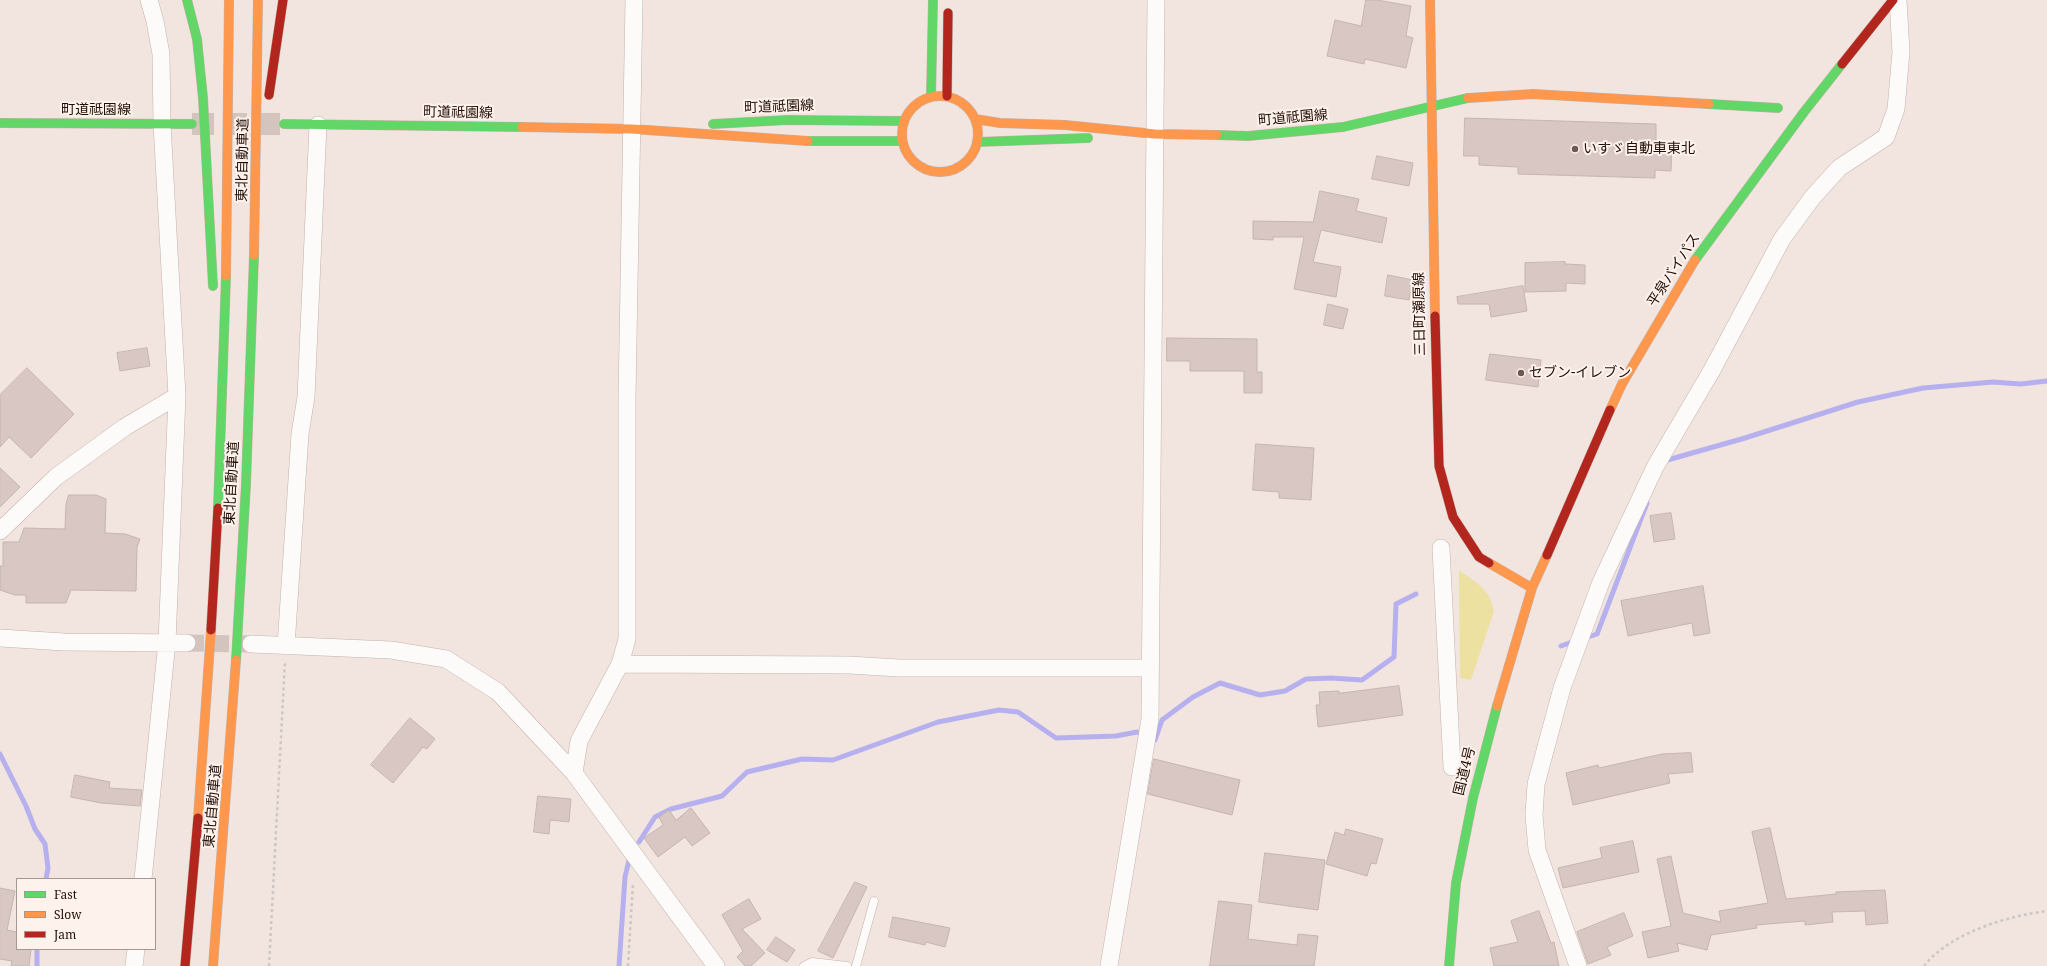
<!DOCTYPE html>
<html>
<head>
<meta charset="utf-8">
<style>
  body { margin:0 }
  #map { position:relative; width:2047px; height:966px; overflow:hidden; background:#f2e5df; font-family:"Noto Serif",serif }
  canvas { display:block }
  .legend { position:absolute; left:16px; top:878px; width:140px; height:72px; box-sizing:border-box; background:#fef2ed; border:1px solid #a69791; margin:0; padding:5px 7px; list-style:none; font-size:12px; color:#220e06 }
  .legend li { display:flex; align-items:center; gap:8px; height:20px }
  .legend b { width:20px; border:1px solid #a69791 }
</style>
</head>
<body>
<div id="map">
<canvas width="2047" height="966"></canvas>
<ul class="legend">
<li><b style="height:5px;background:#63d668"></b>Fast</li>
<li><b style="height:5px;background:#ff974d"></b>Slow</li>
<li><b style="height:5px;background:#b3261e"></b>Jam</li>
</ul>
</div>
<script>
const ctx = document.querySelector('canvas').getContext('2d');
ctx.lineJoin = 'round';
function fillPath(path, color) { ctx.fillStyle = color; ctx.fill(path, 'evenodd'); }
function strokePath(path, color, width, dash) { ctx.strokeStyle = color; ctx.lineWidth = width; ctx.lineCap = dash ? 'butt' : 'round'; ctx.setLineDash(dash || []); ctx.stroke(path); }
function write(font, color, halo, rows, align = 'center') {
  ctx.font = font + ' "Noto Serif","Noto Sans JP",serif'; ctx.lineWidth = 4; ctx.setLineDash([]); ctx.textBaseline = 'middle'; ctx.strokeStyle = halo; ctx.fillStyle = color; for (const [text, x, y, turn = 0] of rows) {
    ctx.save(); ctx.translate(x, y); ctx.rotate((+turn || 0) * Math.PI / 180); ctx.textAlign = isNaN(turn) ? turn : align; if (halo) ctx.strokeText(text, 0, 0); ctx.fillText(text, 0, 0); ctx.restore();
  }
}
fillPath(new Path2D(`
  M1459 570C1477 584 1489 587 1494 611L1471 680 1460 678Z`), '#ece1a1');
strokePath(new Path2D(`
  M1664 461 1745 438 1858 402 1923 388 1993 382 2021 384 2047 381
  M1585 638 1597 634 1647 503
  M1561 646 1575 641
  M0 754 26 806 35 829 45 844 48 868 46 879
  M639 842 655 817 671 809 722 796 747 772 802 759 833 760 938 722 999 710 1018 712 1056 738 1116 736 1137 732 1155 740 1162 720 1193 697 1220 683 1260 695 1285 691 1306 679 1331 678 1362 680 1394 657 1396 604 1416 594
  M37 949V966
  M619 966 625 877 630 856`), '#b6b0ee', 5);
const building = new Path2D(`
  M1366 0H1377L1411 6 1406 36 1413 38 1406 68 1365 59 1364 64 1327 56 1335 20 1361 26Z
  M1465 118 1656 124V141L1672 142 1671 171 1655 170V178L1518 174V167L1479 165V156H1464Z
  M1377 156 1413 163 1409 186 1372 179Z
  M1320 191 1359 199 1356 211 1387 218 1382 243 1321 230 1313 262 1341 267 1336 297 1294 289 1304 237H1273V240L1253 239V221L1313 222Z
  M1565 262V264L1585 265V284L1566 283V291L1525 292V263Z
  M1388 275 1413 280 1409 300 1385 296Z
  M1523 286 1527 311 1491 317 1489 304H1458L1457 297Z
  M1328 304 1348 309 1343 329 1324 325Z
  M1167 338 1257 339V372H1262V393H1244V371H1190V361H1167Z
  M147 348 150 366 120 371 117 353Z
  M1490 354 1541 360 1538 387 1486 380Z
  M27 368 74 414 31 458 9 437 0 447V395Z
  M1256 444 1314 448 1311 500 1279 498V492L1253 490Z
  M0 468 20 487 0 507Z
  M69 495H96L106 499 105 533 125 534 140 539 137 547 136 591 71 590 66 603H26V595H15L0 590V566H3V542H19L24 528 65 529 66 504Z
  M1671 513 1675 539 1654 542 1650 516Z
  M1703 586 1710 633 1694 636 1692 623 1628 636 1621 601Z
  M1399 686 1403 715 1318 727 1316 705H1320L1319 692 1339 691V693Z
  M410 718 435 739 427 749 423 747 393 783 371 765Z
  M1691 753 1693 772 1668 774 1670 783 1573 805 1566 773 1598 765 1599 768 1662 754Z
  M1154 759 1240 780 1232 815 1148 794Z
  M75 775 110 782 109 788 142 790 140 806 101 803 71 797Z
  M538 796 571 799 569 822 550 820 549 834 534 832Z
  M691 808 710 833 692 846 685 837 658 857 644 838 663 825 659 817 669 810 676 820Z
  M1770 828 1786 899 1836 894V892L1885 890 1888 923 1866 925 1865 911 1832 912 1833 922 1805 925V921L1756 925 1757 928 1711 935 1707 950 1677 943 1679 951 1648 958 1642 932 1671 926 1657 859 1671 856 1683 913 1721 922 1719 911 1768 903 1752 832Z
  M1346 829 1383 839 1376 864 1371 863 1367 876 1326 864 1335 832 1344 835Z
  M1633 841 1639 872 1563 888 1558 868 1602 858 1600 848Z
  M1265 853 1325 860 1318 910 1259 902Z
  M855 882 867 887 833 958 818 951Z
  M0 888 15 891 7 930 17 932V949H31L29 966H11L12 961 0 959Z
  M749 899 761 919 742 929 765 953 751 966H745L737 957 743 951 722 915Z
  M1219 901 1252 905 1248 939 1297 945 1298 934 1318 936 1314 966H1210Z
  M1539 911 1551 943 1554 942 1559 966H1494L1490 948 1518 942 1511 921Z
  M1624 913 1633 936 1607 947 1611 955 1588 964 1577 932Z
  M893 917 950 928 945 947 926 942 925 945 889 937Z
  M776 937 795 950 787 962 767 950Z`);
fillPath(building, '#d9c7c4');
strokePath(building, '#c5b4b1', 1);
strokePath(new Path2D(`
  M187 643 249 644`), '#d3c5be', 17, [17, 8]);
strokePath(new Path2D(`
  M192 124H284`), '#d3c5be', 22, [22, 11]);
const lane = new Path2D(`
  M804 966 812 962 847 966
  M856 966 874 901`);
const street = new Path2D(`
  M0 531 56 477 125 427 177 396
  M1441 548 1452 767
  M0 638 64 642 187 643
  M251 644 391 650 446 659 498 692 574 773 716 966
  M286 646 300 434 306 397 318 125
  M620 664 849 665 899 668H1149
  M574 773 579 741 620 664 627 639V397L634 0
  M143 879 167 642 177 396 162 124 161 54 155 21 149 0
  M134 966 136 949
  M1109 966 1150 719 1156 0
  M1578 966 1537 850 1534 815 1536 784 1562 688 1601 582 1655 467 1712 370 1782 239 1812 198 1839 168 1886 137 1896 109 1901 52 1898 0`);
const fast = new Path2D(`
  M187 0 197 39 203 98 213 286
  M931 97 933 0
  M1709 104 1778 108
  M0 123 192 124
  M284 124 522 127
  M713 124 787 120 904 121
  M1217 135 1248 136 1343 127 1468 98
  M808 141H902
  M977 142 1088 138
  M1695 260 1804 112 1842 64
  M218 508 226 276
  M236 660 246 484 254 255
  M1449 966 1456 883 1473 798 1497 706`);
const slow = new Path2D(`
  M1430 0 1435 316
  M902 134a38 38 0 1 1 76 0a38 38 0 1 1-76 0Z
  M1468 98 1533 94 1709 104
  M975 119 1000 123 1065 125 1155 134 1217 135
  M522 127 632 129 808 141
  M254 255 258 0
  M226 276 229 0
  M1610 410 1622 384 1695 260
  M1489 563 1532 588
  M1497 706 1532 588 1547 555
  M198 818 211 630
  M213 966 236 660`);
const jam = new Path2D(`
  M1842 64 1893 0
  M269 95 283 0
  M947 96 948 13
  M1435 316 1439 466 1453 517 1479 557 1489 563
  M1547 555 1610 410
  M211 630 218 508
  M185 966 198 818`);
strokePath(lane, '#c3b2ab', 9);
strokePath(street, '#c3b2ab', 18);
strokePath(fast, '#c3b2ab', 10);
strokePath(slow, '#c3b2ab', 10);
strokePath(jam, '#c3b2ab', 10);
strokePath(new Path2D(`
  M269 966 285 661
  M628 966 633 883
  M1924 966C1950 933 2007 916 2047 911`), '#ccc7c5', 2.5, [3, 3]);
strokePath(lane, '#fdfbfa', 8);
strokePath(street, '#fdfbfa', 17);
strokePath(fast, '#63d668', 9);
strokePath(slow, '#ff974d', 9);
strokePath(jam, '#b3261e', 9);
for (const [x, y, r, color] of [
  [1575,149,4,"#6b5952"],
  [1521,373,4,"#6b5952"]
]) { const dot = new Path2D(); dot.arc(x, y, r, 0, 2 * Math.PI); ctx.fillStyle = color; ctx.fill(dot); strokePath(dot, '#fef2ed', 1.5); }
write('14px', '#220e06', '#fef2ed', [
  ["町道祗園線",779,107,-2],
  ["町道祗園線",96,110],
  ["町道祗園線",458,113,1],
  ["町道祗園線",1293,118,-5],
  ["東北自動車道",243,160,-89],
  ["平泉バイパス",1674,270,-57],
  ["三日町瀬原線",1420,314,-91],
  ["東北自動車道",232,483,-87],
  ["国道4号",1465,771,-76],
  ["東北自動車道",213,806,-85]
]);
write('14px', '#220e06', '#fef2ed', [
  ["いすゞ自動車東北",1583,149],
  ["セブン-イレブン",1529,373]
], 'left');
</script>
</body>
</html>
